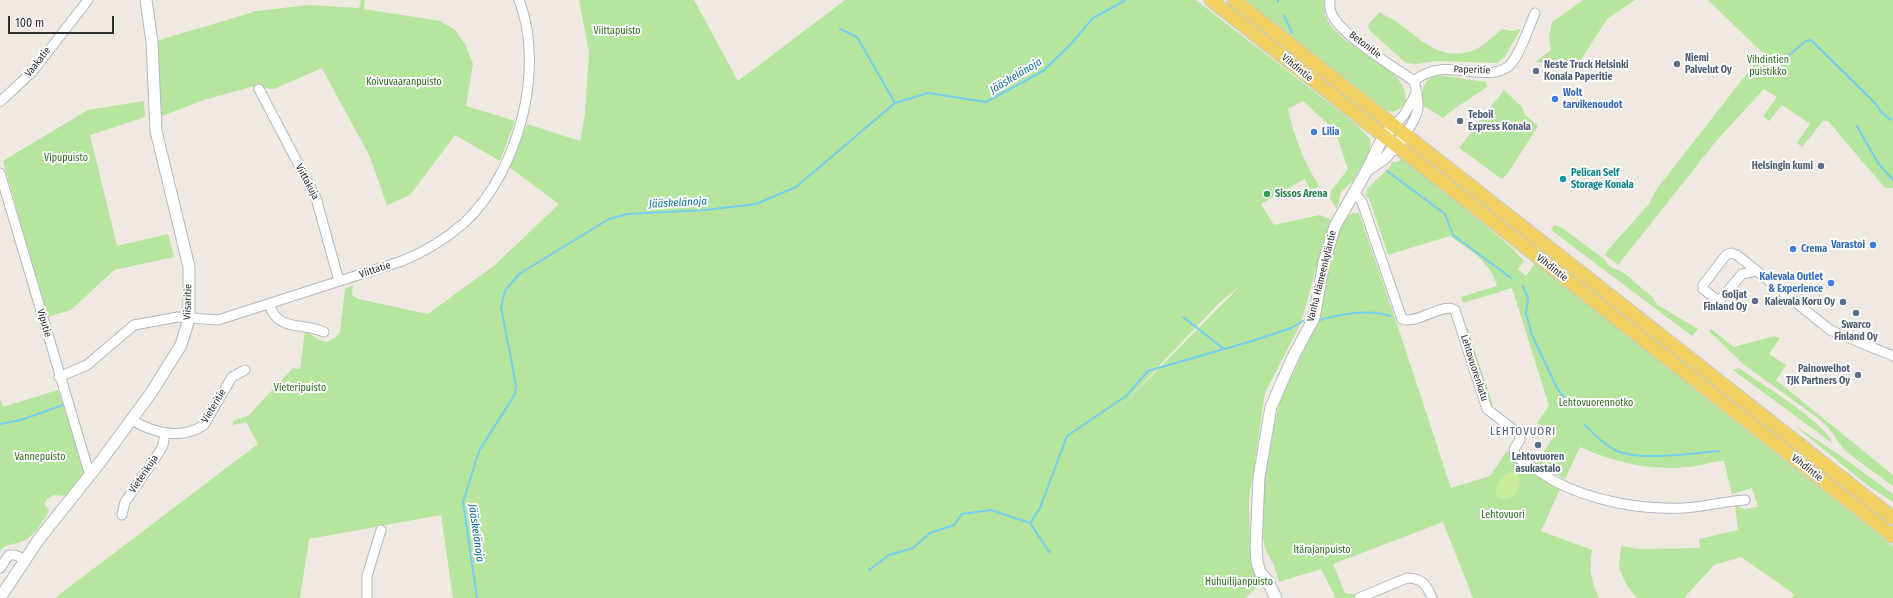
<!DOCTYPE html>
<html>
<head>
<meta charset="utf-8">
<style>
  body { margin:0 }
  #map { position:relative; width:1893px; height:598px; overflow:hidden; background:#efe9e1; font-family:"Fira Sans Condensed",sans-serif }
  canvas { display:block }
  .scale { position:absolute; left:8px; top:16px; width:106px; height:18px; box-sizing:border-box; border:2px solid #2e2e2e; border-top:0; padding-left:5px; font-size:12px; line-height:14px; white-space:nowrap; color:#2e2e2e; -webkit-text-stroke:3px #fff; paint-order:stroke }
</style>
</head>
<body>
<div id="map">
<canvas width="1893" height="598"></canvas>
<div class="scale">100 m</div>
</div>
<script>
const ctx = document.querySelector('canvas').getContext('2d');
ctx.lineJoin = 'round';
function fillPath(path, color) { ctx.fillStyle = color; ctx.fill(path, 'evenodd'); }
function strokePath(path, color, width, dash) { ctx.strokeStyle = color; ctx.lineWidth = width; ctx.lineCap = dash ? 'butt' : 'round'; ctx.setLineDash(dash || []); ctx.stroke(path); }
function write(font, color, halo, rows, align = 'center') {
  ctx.font = font + ' "Fira Sans Condensed",sans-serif'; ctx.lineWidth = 4; ctx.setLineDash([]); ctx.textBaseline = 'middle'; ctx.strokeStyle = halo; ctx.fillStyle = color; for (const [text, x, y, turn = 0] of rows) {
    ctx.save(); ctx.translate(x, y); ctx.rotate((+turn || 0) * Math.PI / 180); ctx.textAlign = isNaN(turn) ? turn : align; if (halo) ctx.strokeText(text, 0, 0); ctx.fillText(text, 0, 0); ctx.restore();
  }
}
fillPath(new Path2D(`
  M361 0H365L364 9 440 21 455 30 466 46 473 64 466 106 515 121 500 161 455 135 410 195 387 205 370 157 322 68 274 89 251 87 204 100 162 116 156 41 257 11 308 5 359 8Z
  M579 0H694L738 81 845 0H1196L1356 124 1370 139V152L1352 182 1341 192 1337 209 1330 199 1331 191 1348 169 1335 131 1303 101 1288 109C1294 138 1304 161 1319 186L1311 191 1304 178 1303 180 1261 204 1274 225 1320 215 1332 220 1324 240 1301 323 1265 393 1249 500 1250 559 1259 585 1245 598H453L441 515 309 539 300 598H57L56 597 258 444 246 422 233 425V421L248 416 293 368 300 369 305 330 317 339 326 342 336 337 340 332 345 289 353 285 352 295 358 299 428 314 495 265 559 204 509 167 527 124 580 141 585 114 589 52ZM1240 286 1111 417 1218 304Z
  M1244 0H1324C1319 50 1408 56 1406 102 1399 110 1394 115 1384 109Z
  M1583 0H1635L1607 19 1574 71 1563 65 1535 62 1551 50 1549 37 1552 22Z
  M1708 0H1893V188H1885L1828 121H1823L1802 147 1797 143 1810 124 1782 105 1769 121 1763 116 1777 97 1764 89 1717 140 1618 265 1605 255 1607 251 1649 204 1656 190 1763 53Z
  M1380 12C1385 16 1391 18 1396 21 1419 38 1440 62 1472 51 1483 47 1492 37 1502 29L1511 31 1521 29 1504 58 1497 63 1437 61 1416 64 1406 63 1369 30 1368 25Z
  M1438 75 1486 82 1487 87 1454 109 1443 118 1429 109 1424 107C1421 93 1421 79 1438 75Z
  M1504 90 1522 107 1525 115 1538 126 1508 173 1502 179 1459 148Z
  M144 101 145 117 90 135 117 246 168 234 174 257 114 270 71 310 47 317 3 161 88 110Z
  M1403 157 1511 247 1524 261 1518 269 1526 276 1535 263 1893 546V598H1792L1794 594 1741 557 1714 565 1684 598H1637L1626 584 1619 568 1621 546 1638 549 1700 548 1699 539 1738 530 1735 505 1744 509 1758 507 1752 488 1732 494 1724 461C1712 461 1700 466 1688 467 1651 471 1613 462 1580 447L1565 479 1536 464 1554 436 1537 423 1549 406 1512 288 1463 303 1461 297 1497 286C1491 261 1469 250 1450 236L1388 255 1369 198 1366 196 1367 189 1391 166V162H1398Z
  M1352 213H1359L1399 330 1451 488 1490 476 1507 451 1522 464 1561 487 1541 531 1592 550C1589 568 1591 582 1599 598H1473L1443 522 1333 564 1345 593 1357 595 1351 598H1336L1321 569 1279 582 1274 565 1266 551 1260 526 1266 470 1275 421 1280 400 1313 332 1319 317 1331 260 1342 222Z
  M1554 225 1561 227 1604 259 1609 266 1624 273 1651 296 1658 305 1698 329 1692 336 1551 230Z
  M1465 327H1467L1493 405 1490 406Z
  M1711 329 1734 347 1774 336 1780 338 1769 354 1786 365 1776 380 1893 475V486L1845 451 1828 427 1818 418 1743 364 1709 331Z
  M1739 368C1758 382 1827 423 1832 443L1733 370Z
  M58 390 87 473 69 494 66 496C55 495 50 493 44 504L49 510C44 521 34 536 23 541 14 545 6 543 0 551V399L3 407Z
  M1794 425 1838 454 1893 494V502L1867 485Z`), '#b6e59e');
fillPath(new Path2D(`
  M1510 472C1517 472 1520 476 1520 482L1517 485 1520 488C1515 496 1506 504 1497 496 1493 486 1501 476 1510 472Z`), '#c9ec9a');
strokePath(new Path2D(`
  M1278 0V2
  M1284 15 1292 33
  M840 29 857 37 895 103
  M1782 61 1806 41 1811 40 1875 103 1882 113 1891 120
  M1857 126 1878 163 1893 180
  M1387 171 1445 214 1453 235 1511 278
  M1523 286 1528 298 1526 313 1532 335 1557 388 1567 401
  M1183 317 1224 349
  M1319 320C1341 315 1367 308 1390 316
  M0 424 21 420 63 405
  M1585 425C1594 434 1603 444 1615 450 1639 462 1692 453 1719 451
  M1030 523 1050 553
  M869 570 889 555 913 548 930 533 954 525 962 514 991 510 1030 523 1040 508 1067 436 1126 396 1148 371 1252 341 1291 328 1305 320
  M477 598 463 502 479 451 515 394 516 385 501 307 505 291 519 274 609 219 628 214 705 210 756 204 796 187 895 103 928 93 986 102 1043 71 1071 44 1093 18 1126 0`), '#75cff0', 2);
const minor = new Path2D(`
  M1330 0C1329 6 1330 12 1334 18 1344 36 1395 68 1414 81
  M259 89 316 198 339 281
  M0 102 33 71 88 0
  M1394 126 1404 115 1417 92
  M1405 135C1420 112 1421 108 1414 81 1445 54 1485 85 1509 66 1519 57 1529 27 1535 13
  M0 173 88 469 91 472
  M1354 192 1362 202 1402 319C1417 325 1443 302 1455 310L1487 409 1519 434 1520 440 1514 449 1515 456C1528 464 1541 473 1554 481 1592 501 1641 510 1684 508 1705 507 1725 501 1745 500
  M1756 271 1742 274 1721 299H1716L1703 289V285L1726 255 1731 253 1737 255 1830 330 1893 356
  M269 304C278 332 301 322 324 332
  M59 377 87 365 134 325 178 317 218 320 402 261C424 252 446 239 464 223 518 173 546 69 519 0
  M132 420C153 433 182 440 204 425L232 377 245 370
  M122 515 125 502 160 451 163 445 165 433
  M0 568 9 555H15L26 560
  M367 598V576L381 530
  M1359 598 1407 578C1422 578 1427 585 1432 598`);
const tertiary = new Path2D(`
  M1366 171 1385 158 1405 135
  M0 598 39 539 101 461 151 393 181 345 189 319V267L156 131 152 42 146 0
  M1276 598 1267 580 1260 572 1257 562 1256 545 1259 477 1271 407 1293 357 1314 318 1324 262 1335 226 1366 172 1380 143 1389 131`);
const primary = new Path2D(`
  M1211 0 1893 536
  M1234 0 1893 518`);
strokePath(minor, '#b4b7c1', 11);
strokePath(tertiary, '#b4b7c1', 13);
strokePath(primary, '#c9c9c9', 15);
strokePath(minor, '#fff', 9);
strokePath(tertiary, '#fff', 11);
strokePath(primary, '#f2d163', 13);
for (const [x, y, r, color] of [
  [1677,64,4,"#5c6f8a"],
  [1536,71,4,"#5c6f8a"],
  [1555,99,4,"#3f7fe0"],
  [1460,121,4,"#5c6f8a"],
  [1314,132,4,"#3f7fe0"],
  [1821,166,4,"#5c6f8a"],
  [1563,179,4,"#0f9aa8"],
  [1267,194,4,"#2e9e5b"],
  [1873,245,4,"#3f7fe0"],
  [1793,249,4,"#3f7fe0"],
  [1831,283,4,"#3f7fe0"],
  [1755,301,4,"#5c6f8a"],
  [1843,302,4,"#5c6f8a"],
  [1856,313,4,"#5c6f8a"],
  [1858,375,4,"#5c6f8a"],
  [1538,445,4,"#5c6f8a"]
]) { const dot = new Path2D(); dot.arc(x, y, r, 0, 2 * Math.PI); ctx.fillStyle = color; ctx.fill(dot); strokePath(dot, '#fff', 1.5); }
write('10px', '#2c6e1b', '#fff', [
  ["Viittapuisto",617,31],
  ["Vihdintien",1768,60],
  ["puistikko",1768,72],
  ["Koivuvaaranpuisto",404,82],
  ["Vipupuisto",66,158],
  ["Vieteripuisto",300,388],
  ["Lehtovuorennotko",1596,403],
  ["Vannepuisto",40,457],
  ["Lehtovuori",1503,515],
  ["Itärajanpuisto",1322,550],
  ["Huhuilijanpuisto",1239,582]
]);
write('10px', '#2e2e2e', '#fff', [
  ["Betonitie",1365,45,37],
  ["Vaakatie",38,62,-52],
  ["Vihdintie",1297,68,39],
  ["Paperitie",1472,70,2],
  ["Viittakuja",307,182,62],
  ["Vihdintie",1552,268,38],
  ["Viittatie",375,270,-18],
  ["Vanha Hämeenkyläntie",1322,276,-76],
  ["Viisaritie",188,302,-88],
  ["Viputie",44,323,74],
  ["Lehtovuorenkatu",1474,368,72],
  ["Vieteritie",214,406,-59],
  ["Vihdintie",1807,468,38],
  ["Vieterikuja",144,474,-56]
]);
write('bold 10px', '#4e5e75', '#fff', [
  ["Niemi",1685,58,"left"],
  ["Palvelut Oy",1685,70,"left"],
  ["Neste Truck Helsinki",1544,65,"left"],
  ["Konala Paperitie",1544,77,"left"],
  ["Teboil",1468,115,"left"],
  ["Express Konala",1468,127,"left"],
  ["Helsingin kumi",1813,166],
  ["Goljat",1747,295],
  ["Finland Oy",1747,307],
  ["Kalevala Koru Oy",1835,302],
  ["Swarco",1856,325,"center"],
  ["Finland Oy",1856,337,"center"],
  ["Painowelhot",1850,369],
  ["TJK Partners Oy",1850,381],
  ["Lehtovuoren",1538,457,"center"],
  ["asukastalo",1538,469,"center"]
], 'right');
write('bold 10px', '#366cbe', '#fff', [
  ["Wolt",1563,93],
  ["tarvikenoudot",1563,105],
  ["Lilia",1322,132],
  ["Varastoi",1865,245,"right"],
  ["Crema",1801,249],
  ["Kalevala Outlet",1823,277,"right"],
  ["& Experience",1823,289,"right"]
], 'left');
write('bold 10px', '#0d838f', '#fff', [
  ["Pelican Self",1571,173],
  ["Storage Konala",1571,185]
], 'left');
write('bold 10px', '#27864d', '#fff', [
  ["Sissos Arena",1275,194]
], 'left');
write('italic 11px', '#0d6fa3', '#fff', [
  ["Jääskelänoja",1016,76,-31],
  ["Jääskelänoja",678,203,-3],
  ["Jääskelänoja",476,533,82]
]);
ctx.letterSpacing = '1px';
write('11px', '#4d5680', '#fff', [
  ["LEHTOVUORI",1523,432]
]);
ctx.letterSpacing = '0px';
</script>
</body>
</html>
